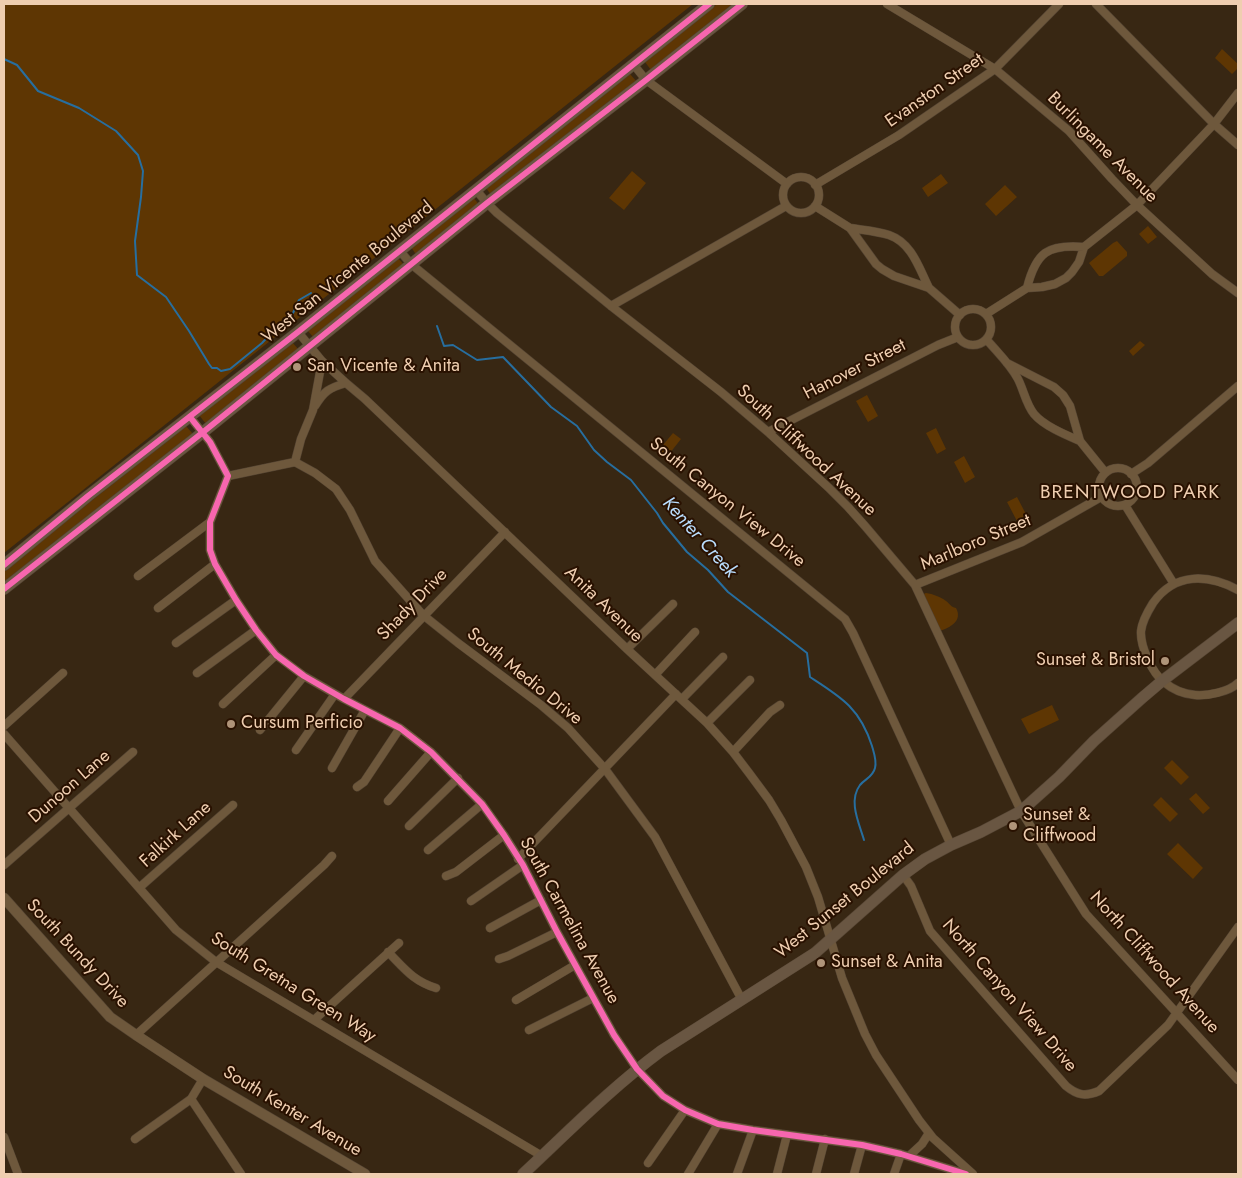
<!DOCTYPE html>
<html>
<head>
<meta charset="utf-8">
<style>
  body { margin:0 }
  #map { position:relative; width:1242px; height:1178px; overflow:hidden; background:#382713; font-family:Jost,sans-serif }
  canvas { display:block }
  .frame { position:absolute; inset:0; border:5px solid #efceb0; pointer-events:none }
</style>
</head>
<body>
<div id="map">
<canvas width="1242" height="1178"></canvas>
<div class="frame"></div>
</div>
<script>
const ctx = document.querySelector('canvas').getContext('2d');
ctx.lineJoin = 'round';
function fillPath(path, color) { ctx.fillStyle = color; ctx.fill(path, 'evenodd'); }
function strokePath(path, color, width, dash) { ctx.strokeStyle = color; ctx.lineWidth = width; ctx.lineCap = dash ? 'butt' : 'round'; ctx.setLineDash(dash || []); ctx.stroke(path); }
function write(font, color, halo, rows, align = 'center') {
  ctx.font = font + ' Jost,sans-serif'; ctx.lineWidth = 4; ctx.setLineDash([]); ctx.textBaseline = 'middle'; ctx.strokeStyle = halo; ctx.fillStyle = color; for (const [text, x, y, turn = 0] of rows) {
    ctx.save(); ctx.translate(x, y); ctx.rotate((+turn || 0) * Math.PI / 180); ctx.textAlign = isNaN(turn) ? turn : align; if (halo) ctx.strokeText(text, 0, 0); ctx.fillText(text, 0, 0); ctx.restore();
  }
}
fillPath(new Path2D(`
  M4 4H693L4 553Z
  M717 4H735L651 70 645 62Z
  M1222 49 1238 64V68L1232 74 1215 58Z
  M630 74 637 82 492 196 486 188Z
  M632 171 646 183 624 210 609 198Z
  M941 174 948 183 928 197 922 188Z
  M1005 185 1017 197 996 216 985 204Z
  M473 197 480 206 417 256 411 247Z
  M1148 226 1157 237 1148 244 1139 234Z
  M1117 241 1127 252V256L1103 276H1099L1089 263 1113 243Z
  M398 258 405 266 314 338 307 330Z
  M1140 341 1145 345 1133 356 1129 351Z
  M292 342 299 350 206 424 199 415Z
  M867 395 878 416 868 422 856 401Z
  M186 426 193 434 4 585V570Z
  M936 428 946 449 937 454 926 433Z
  M673 433 681 439 666 458 658 451Z
  M964 456 975 477 965 483 954 462Z
  M1017 497 1028 518 1018 523 1007 502Z
  M926 593C933 594 941 597 946 601 950 604 951 607 956 608 963 621 950 628 939 631L921 595Z
  M1052 705 1059 720 1029 734 1021 719Z
  M1172 760 1189 777 1181 785 1164 768Z
  M1196 793 1210 808 1203 814 1189 799Z
  M1161 797 1178 814 1170 822 1153 805Z
  M1178 843 1203 868 1193 879 1167 854Z`), '#5e3603');
strokePath(new Path2D(`
  M4 59 17 65 38 91 79 108 116 131 138 155 143 171 141 197 135 241 137 275 166 297 189 331 209 364 212 368H217L221 371 230 369 262 343 275 329 293 313 299 300 311 293
  M437 326 444 346 453 345 477 360 503 357 551 407 577 426 594 450 607 462 631 480 657 513 663 523 687 552 708 570 728 592 807 653 810 677C841 697 860 708 872 746 874 753 877 761 875 768 873 777 865 779 860 785 848 801 859 823 864 840`), '#276e9f', 2);
const minor = new Path2D(`
  M887 4 995 69 1069 131 1112 179 1137 205 1212 274 1238 293
  M1096 4 1214 124 1238 145
  M633 64 646 80 787 184
  M783 195a18 18 0 1 1 36 0a18 18 0 1 1-36 0Z
  M815 185 899 135 995 69 1059 4
  M476 190 487 203 497 213 611 306 721 392 768 432 829 488 848 507 865 526 915 585 1021 811 1086 914 1238 1080
  M815 206 850 228 876 264 882 269 894 276 929 288 960 315
  M850 228C863 230 877 231 889 235 912 243 919 268 929 288
  M400 251 411 264 845 619 853 633 951 845
  M1027 288C1036 252 1048 244 1084 247
  M611 306 786 206
  M955 327a18 18 0 1 1 36 0a18 18 0 1 1-36 0Z
  M986 314 1027 288 1042 287 1055 284 1066 278 1072 272 1079 262 1084 247 1137 205 1214 124 1238 93
  M298 332 322 361 346 383 365 399 627 649 707 723 733 752 749 773 769 800 781 820 806 867 818 897 842 978 865 1034 876 1055 919 1120 933 1138 973 1174
  M987 340C998 353 1010 364 1018 379 1024 391 1026 404 1034 414 1044 426 1066 435 1080 441
  M1007 363 1054 387 1063 395 1070 406 1080 441 1105 472
  M315 406C324 391 329 388 346 383
  M190 417 210 442 228 476 210 522V550L215 564 236 600 256 630 276 655 304 676 344 699 400 728 431 752 482 804 504 835 523 865 557 932 614 1035 637 1069 663 1096 685 1110 718 1124 753 1130 862 1145 901 1154 966 1174
  M768 432 938 345 958 337
  M295 462 301 439 313 410 322 361
  M1099 487a19 19 0 1 1 38 0a19 19 0 1 1-38 0Z
  M1131 474 1148 463 1238 386
  M228 476 295 462 315 473 336 489 350 510 375 561 423 615 458 643 541 705 568 728 605 769 655 837 742 1000
  M1125 505 1174 584
  M138 576 210 522
  M915 585 1022 542 1101 497
  M1238 590C1208 574 1175 572 1153 603 1148 611 1142 621 1141 631 1140 646 1152 673 1164 682 1172 689 1184 694 1195 695 1207 696 1229 692 1238 683
  M158 608 215 564
  M176 643 236 600
  M627 649 673 604
  M197 673 256 630
  M655 675 695 632
  M344 699 505 532
  M682 699 723 657
  M223 704 276 655
  M707 723 750 680
  M4 726 63 673
  M260 730 304 676
  M4 734 176 930 216 962 542 1156
  M296 750 335 694
  M733 752 770 712 780 705
  M332 768 365 710
  M357 787 364 782 400 728
  M388 801 431 752
  M409 826 458 778
  M428 850 482 804
  M518 859 676 694
  M4 865 133 752
  M903 875 911 886 930 931 1066 1086C1077 1095 1085 1097 1099 1091L1168 1025 1238 927
  M446 876 456 872 504 835
  M140 887 233 805
  M471 901 523 865
  M490 928 541 900
  M388 952C404 968 413 981 436 988
  M499 959 508 956 557 932
  M516 1000 575 965
  M314 1020 399 943
  M529 1030 593 998
  M136 1035 324 865 332 856
  M191 1099 241 1174
  M4 1137 18 1174
  M135 1139 191 1099 203 1079
  M909 1156 922 1144 929 1133
  M648 1163 685 1110
  M688 1174 718 1124
  M737 1174 753 1130
  M777 1174 787 1135
  M816 1174 825 1139
  M854 1174 862 1145
  M894 1174 901 1154`);
const tertiary = new Path2D(`
  M4 898 110 1017 136 1035 203 1079 365 1174`);
const secondary = new Path2D(`
  M4 565 88 496 298 332 709 4
  M4 589 202 433 487 203 646 80 742 4
  M523 1174C568 1132 611 1088 661 1051L815 953 903 875 925 859 951 845 981 832 1021 811 1059 777 1094 741 1142 698 1162 681 1238 623`);
strokePath(minor, '#544433', 9);
strokePath(tertiary, '#544433', 11);
strokePath(secondary, '#544433', 12);
strokePath(minor, '#6e583c', 8);
strokePath(tertiary, '#6e583c', 10);
strokePath(secondary, '#695642', 11);
strokePath(new Path2D(`
  M190 417 210 442 228 476 210 522V550L215 564 236 600 256 630 276 655 304 676 344 699 400 728 431 752 482 804 504 835 523 865 557 932 614 1035 637 1069 663 1096 685 1110 718 1124 753 1130 862 1145 901 1154 966 1174
  M4 565 88 496 298 332 709 4
  M4 589 202 433 487 203 646 80 742 4`), '#f766af', 6);
for (const [x, y, r, color] of [
  [297,367,5,"#af9479"],
  [1165,661,5,"#af9479"],
  [231,724,5,"#af9479"],
  [1013,826,5,"#af9479"],
  [821,963,5,"#af9479"]
]) { const dot = new Path2D(); dot.arc(x, y, r, 0, 2 * Math.PI); ctx.fillStyle = color; ctx.fill(dot); strokePath(dot, '#291100', 2); }
write('18px', '#efceb0', '#291100', [
  ["Evanston Street",935,91,-35],
  ["Burlingame Avenue",1102,148,45],
  ["West San Vicente Boulevard",348,273,-39],
  ["Hanover Street",855,370,-27],
  ["South Cliffwood Avenue",806,451,43],
  ["South Canyon View Drive",727,503,39],
  ["Marlboro Street",976,543,-23],
  ["Shady Drive",413,605,-46],
  ["Anita Avenue",603,605,44],
  ["South Medio Drive",524,677,39],
  ["Dunoon Lane",70,787,-41],
  ["Falkirk Lane",176,835,-42],
  ["West Sunset Boulevard",845,901,-39],
  ["South Carmelina Avenue",569,921,61],
  ["South Bundy Drive",77,954,47],
  ["North Cliffwood Avenue",1154,963,48],
  ["South Gretna Green Way",293,988,32],
  ["North Canyon View Drive",1009,996,49],
  ["South Kenter Avenue",292,1112,31]
]);
write('18px', '#efceb0', '#291100', [
  ["San Vicente & Anita",307,367],
  ["Sunset & Bristol",1155,661,"right"],
  ["Cursum Perficio",241,724],
  ["Sunset &",1023,816],
  ["Cliffwood",1023,837],
  ["Sunset & Anita",831,963]
], 'left');
ctx.letterSpacing = '1px';
write('19px', '#efceb0', '#291100', [
  ["BRENTWOOD PARK",1130,493]
]);
ctx.letterSpacing = '0px';
write('italic 19px', '#b9ddfd', '#291100', [
  ["Kenter Creek",699,538,48]
]);
</script>
</body>
</html>
